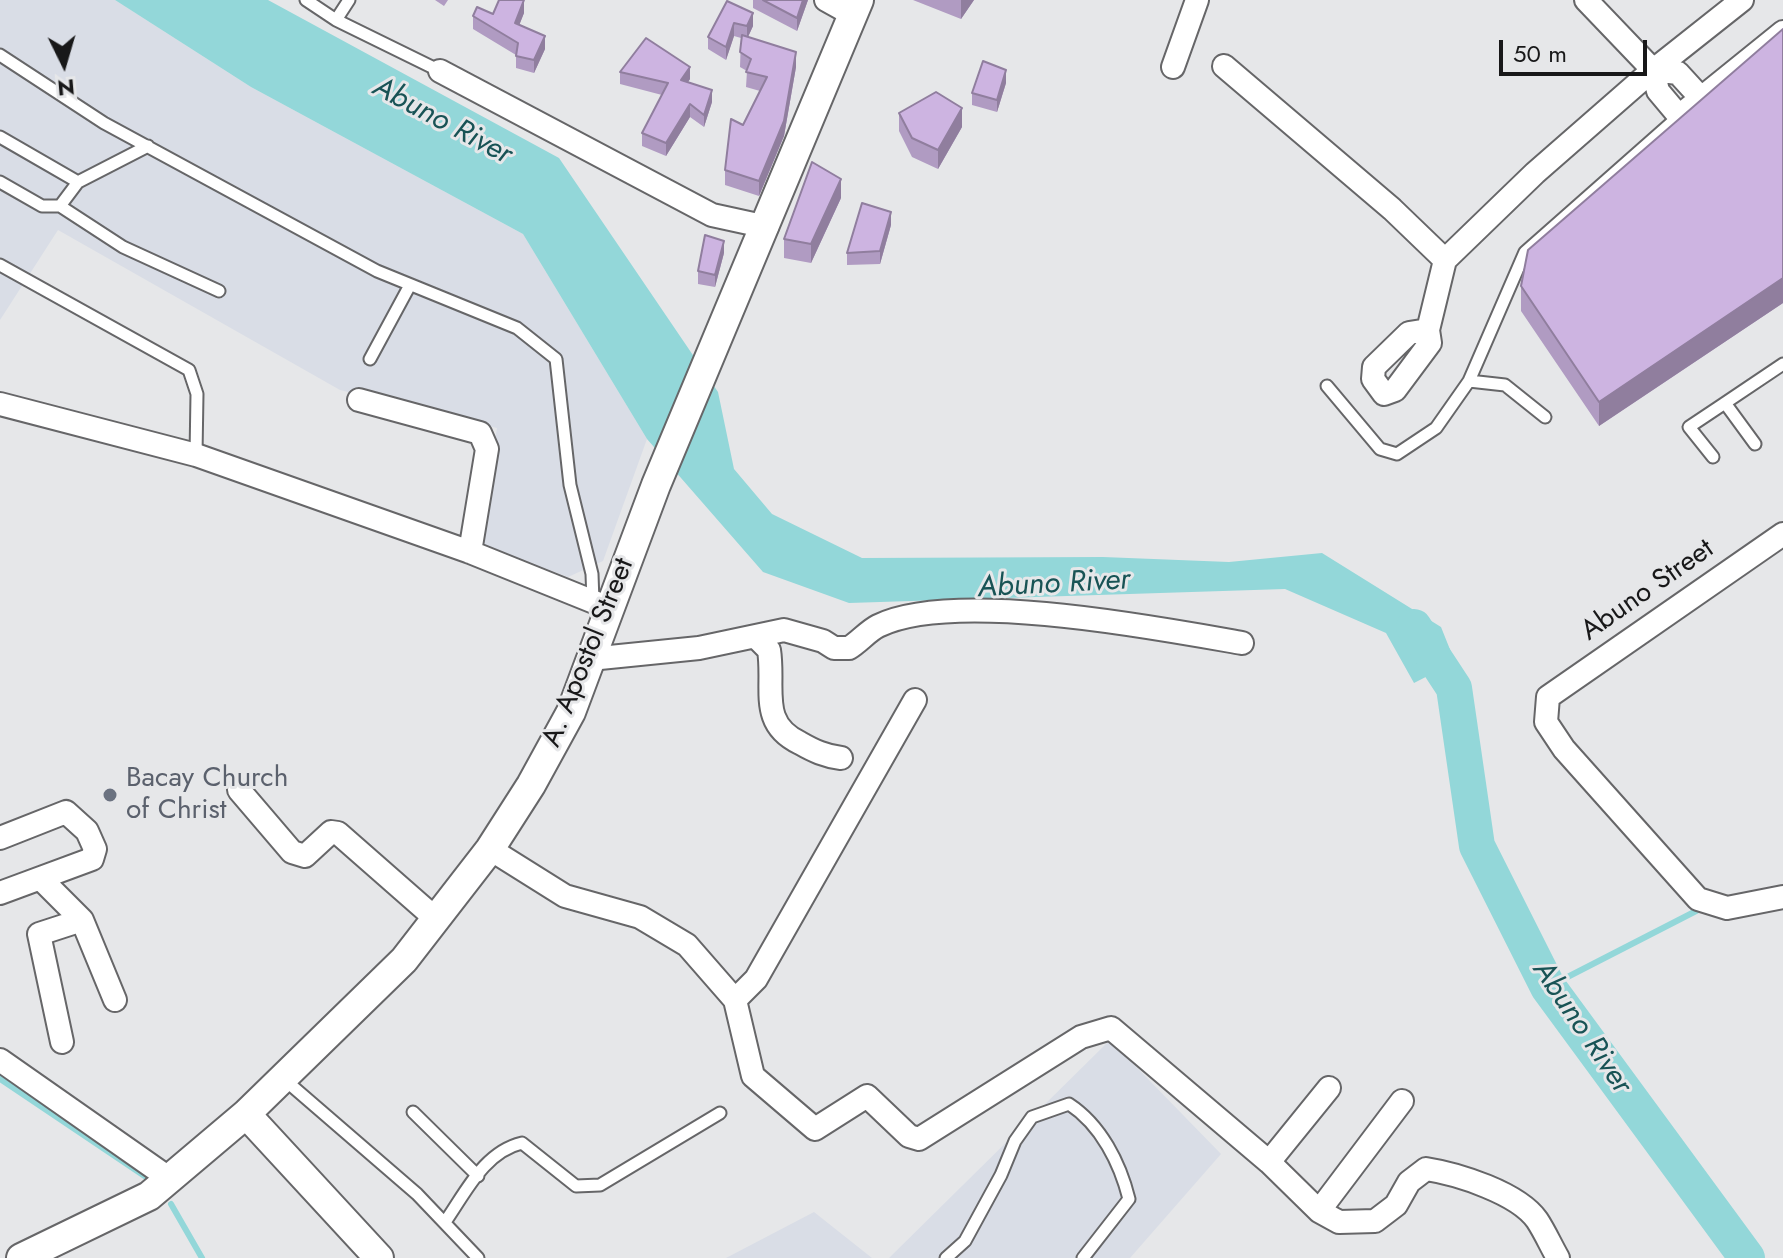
<!DOCTYPE html>
<html>
<head>
<meta charset="utf-8">
<style>
  body { margin:0 }
  #map { position:relative; width:1783px; height:1258px; overflow:hidden; background:#e6e7e9; font-family:Jost,sans-serif }
  canvas { display:block }
  .north { position:absolute; left:24px; top:24px; width:80px; height:80px; -webkit-text-stroke:6px #e6e7e9; paint-order:stroke; rotate:175deg; font-size:22px; font-weight:700; line-height:32px; text-align:center; color:#181819 }
  .north::after { content:''; display:block; margin:auto; width:28px; height:36px; background:#181819; clip-path:polygon(50% 0,100% 100%,50% 72%,0 100%) }
  .scale { position:absolute; left:1499px; top:40px; width:148px; height:36px; box-sizing:border-box; border:4px solid #181819; border-top:0; padding-left:10px; font-size:24px; line-height:28px; white-space:nowrap; color:#181819; -webkit-text-stroke:6px #e6e7e9; paint-order:stroke }
</style>
</head>
<body>
<div id="map">
<canvas width="1783" height="1258"></canvas>
<div class="north">N</div>
<div class="scale">50 m</div>
</div>
<script>
const ctx = document.querySelector('canvas').getContext('2d');
ctx.lineJoin = 'round';
function fillPath(path, color) { ctx.fillStyle = color; ctx.fill(path, 'evenodd'); }
function strokePath(path, color, width, dash) { ctx.strokeStyle = color; ctx.lineWidth = width; ctx.lineCap = dash ? 'butt' : 'round'; ctx.setLineDash(dash || []); ctx.stroke(path); }
function write(font, color, halo, rows, align = 'center') {
  ctx.font = font + ' Jost,sans-serif'; ctx.lineWidth = 6; ctx.setLineDash([]); ctx.textBaseline = 'middle'; ctx.strokeStyle = halo; ctx.fillStyle = color; for (const [text, x, y, turn = 0] of rows) {
    ctx.save(); ctx.translate(x, y); ctx.rotate((+turn || 0) * Math.PI / 180); ctx.textAlign = isNaN(turn) ? turn : align; if (halo) ctx.strokeText(text, 0, 0); ctx.fillText(text, 0, 0); ctx.restore();
  }
}
fillPath(new Path2D(`
  M0 0H115L251 87 523 234 647 439 603 561 568 577 478 543 497 428 340 390 58 230 0 320Z
  M1110 1040 1221 1154 1130 1258H889Z
  M814 1212 872 1258H726Z`), '#d9dde6');
fillPath(new Path2D(`
  M115 0H268L559 158 718 392 734 469 772 514 862 558 1103 557 1229 562 1322 553 1441 627 1455 662 1414 683 1386 633 1285 589 849 603 763 572 647 439 523 234 251 87Z`), '#93d7d9');
strokePath(new Path2D(`
  M1548 987 1700 909
  M0 1079 146 1177
  M171 1204 202 1258`), '#93d7d9', 6);
strokePath(new Path2D(`
  M1414 627 1454 688 1477 846 1548 987 1747 1258`), '#93d7d9', 36);
const service = new Path2D(`
  M306 0 336 20 440 71
  M336 20 349 0
  M0 55 104 123 377 271 517 328 556 359 570 485 592 574 593 602
  M0 137 78 182 148 146
  M0 182 42 206H60L78 182
  M60 206 123 247 219 291
  M0 265 189 370 197 394 196 455
  M370 359 410 285
  M1469 381 1505 385 1545 417
  M1327 386 1380 449 1397 454 1436 428 1469 381 1525 252 1679 116
  M1755 444 1725 403 1783 364
  M1713 457 1689 427 1725 403
  M285 1080 417 1194 478 1258
  M413 1112 478 1176
  M445 1222C466 1192 484 1152 522 1143L576 1186 600 1185 720 1113
  M946 1258 965 1241 1001 1175 1015 1141 1032 1117 1069 1104C1101 1125 1120 1163 1129 1199L1083 1258`);
const minor = new Path2D(`
  M826 0 853 15
  M1586 0 1653 70
  M1224 66 1392 209 1445 260
  M1173 67 1197 0
  M440 71 712 215 767 227
  M1700 97 1678 73 1653 70 1658 91 1679 116 1783 32
  M1428 330 1409 333 1374 367 1373 379 1384 394 1395 390 1430 343 1428 330 1445 260 1535 173 1646 76 1742 0
  M359 400 480 433 487 449 470 552
  M0 404 196 455 470 552 609 608
  M1783 534 1548 697 1546 722 1564 749 1698 899 1727 908 1783 897
  M756 637 769 650C775 688 758 723 800 743 814 751 825 756 841 758
  M590 659 699 648 784 630 823 641 834 648H849C859 642 868 631 878 626 953 589 1157 628 1242 643
  M239 790 292 852 305 856 331 832 338 833 436 919
  M0 838 66 812 87 831 95 849 92 859 0 893
  M490 849 565 896 640 917 687 945 735 1000 753 1076 815 1129 867 1096 909 1136 919 1139 1081 1037 1111 1028 1269 1162 1319 1211 1339 1222 1375 1221 1396 1205 1409 1182 1426 1169C1458 1174 1518 1193 1537 1220 1545 1232 1551 1246 1558 1258
  M41 879 82 920 115 1000
  M735 1000 756 979 915 700
  M62 1042 39 934 82 920
  M0 1060 170 1179
  M1269 1162 1329 1088
  M1319 1211 1402 1101`);
const tertiary = new Path2D(`
  M246 1114 379 1258
  M21 1258 149 1196 246 1114 404 960 490 849 531 785 571 712 656 485 859 0`);
strokePath(service, '#666668', 15);
strokePath(minor, '#666668', 26);
strokePath(tertiary, '#666668', 32);
strokePath(service, '#fff', 11);
strokePath(minor, '#fff', 22);
strokePath(tertiary, '#fff', 28);
fillPath(new Path2D(`
  M435 0H448L444 6Z
  M753 0H808L797 31 753 8Z
  M913 0H974L961 19Z
  M727 1 753 26 748 37 796 67 784 136 759 196 725 185V170L743 125 760 91 746 87 747 71 740 67 741 38 734 36 726 60 708 49V37Z
  M524 13 519 25 545 49 534 73 516 68V55L473 29V16Z
  M1783 29V303L1599 426 1521 311V286Z
  M620 72 690 79 688 82 712 102 704 127 690 117 666 156 642 146V133L662 95 620 84Z
  M1006 83 997 112 972 105V93Z
  M899 113 962 127 938 169 912 157 899 131Z
  M841 198 811 263 784 258V239Z
  M891 225 880 264 847 265V253Z
  M724 253 715 287 698 284V271Z`), '#b09bc2');
fillPath(new Path2D(`
  M524 0V13L515 36V23Z
  M803 0H808L797 31V18Z
  M961 0H974L961 19Z
  M753 13V26L747 39V26Z
  M734 23V36L726 60V47Z
  M545 36V49L534 73V60Z
  M796 52V67L784 136 759 196V181Z
  M690 67V79L681 93V80Z
  M1006 70V83L997 112V100Z
  M712 90V102L704 127V115Z
  M690 104V117L666 156V143Z
  M962 108V127L938 169V150Z
  M841 179V198L811 263V244Z
  M891 212V225L880 264V251Z
  M724 241V253L715 287V275Z
  M1783 278V303L1599 426V402Z`), '#907e9e');
const building = new Path2D(`
  M499 0H524L515 23 545 36 534 60 516 56 518 43 473 16 477 7 493 14Z
  M763 0H803L797 18Z
  M727 1 753 13 747 26 734 23 726 47 708 37Z
  M1783 29V278L1599 402 1521 286 1528 250Z
  M742 35 796 52 784 121 759 181 725 170 731 119 743 125 767 77 746 72 751 59 740 52Z
  M646 38 690 67 681 80 712 90 704 115 690 104 666 143 642 133 668 83 620 72Z
  M983 61 1006 70 997 100 972 93Z
  M936 92 962 108 938 150 912 138 899 113Z
  M812 162 841 179 811 244 784 239Z
  M862 203 891 212 880 251 847 253Z
  M705 235 724 241 715 275 698 271Z`);
fillPath(building, '#cdb4e1');
strokePath(building, '#907e9e', 2);
for (const [x, y, r, color] of [
  [110,795,8,"#6b7280"]
]) { const dot = new Path2D(); dot.arc(x, y, r, 0, 2 * Math.PI); ctx.fillStyle = color; ctx.fill(dot); strokePath(dot, '#e6e7e9', 3); }
write('28px', '#181819', '#e6e7e9', [
  ["Abuno Street",1648,591,-35],
  ["A. Apostol Street",589,653,-68]
]);
write('28px', '#5b616d', '#e6e7e9', [
  ["Bacay Church",126,779],
  ["of Christ",126,811]
], 'left');
write('italic 30px', '#185355', '#e6e7e9', [
  ["Abuno River",442,122,28],
  ["Abuno River",1054,585,-3],
  ["Abuno River",1581,1028,56]
]);
</script>
</body>
</html>
